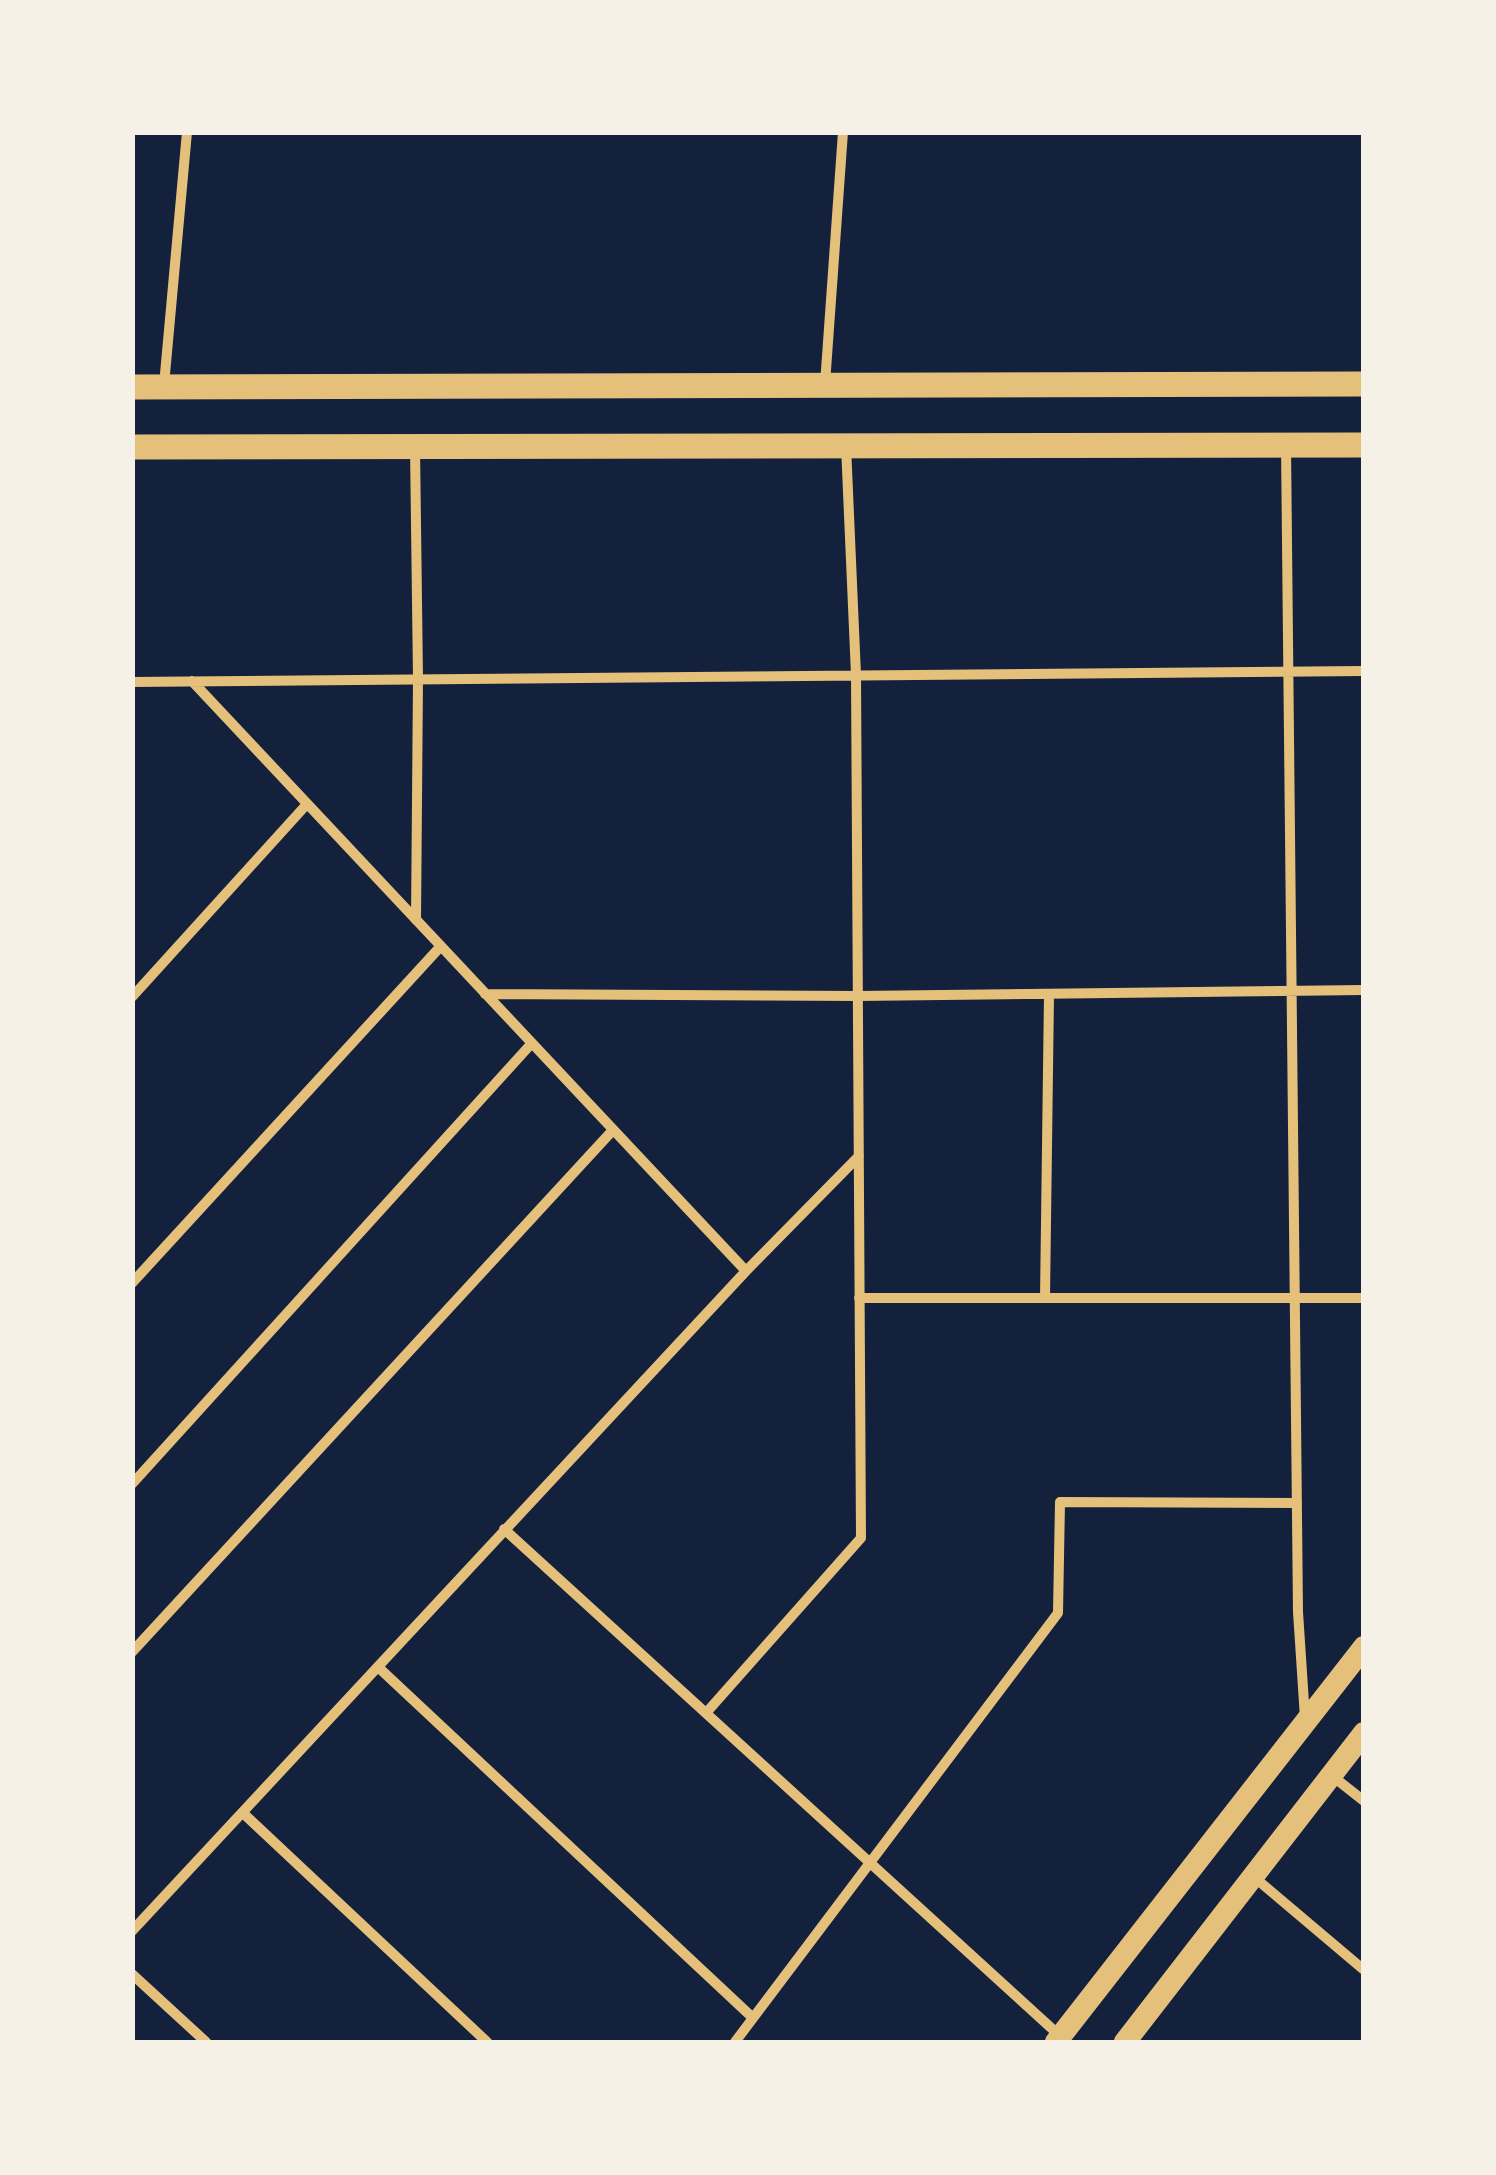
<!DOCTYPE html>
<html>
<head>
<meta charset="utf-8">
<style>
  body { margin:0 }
  #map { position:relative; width:1496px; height:2175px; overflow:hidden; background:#14213d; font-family:Arial,sans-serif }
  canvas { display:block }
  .frame { position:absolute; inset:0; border:135px solid #f6f1e7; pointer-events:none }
</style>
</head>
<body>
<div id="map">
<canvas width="1496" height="2175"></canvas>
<div class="frame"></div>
</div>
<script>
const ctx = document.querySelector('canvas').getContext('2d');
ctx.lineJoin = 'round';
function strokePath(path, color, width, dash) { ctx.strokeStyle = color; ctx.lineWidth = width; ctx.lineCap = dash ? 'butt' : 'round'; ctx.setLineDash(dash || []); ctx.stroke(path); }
strokePath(new Path2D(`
  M825 384 843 132
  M164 385 187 132
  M1286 445 1298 1612 1305 1718
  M415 447 418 679 416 920
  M192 681 746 1271
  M132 682 1364 671
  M485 994 858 996 1364 990
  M132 997 307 804
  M132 1283 441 946
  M859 1298H1364
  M1045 1298 1049 994
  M132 1484 532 1043
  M504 1529 1060 2036
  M132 1652 613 1130
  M378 1667 753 2018
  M706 1713 861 1538 856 675 846 446
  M1331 1775 1364 1801
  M244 1814 487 2042
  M1254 1877 1364 1970
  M132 1931 746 1271 859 1156
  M132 1974 206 2042
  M735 2042 1058 1613 1060 1502 1297 1503`), '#e5c07b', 10);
strokePath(new Path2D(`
  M1056 2042 1364 1647
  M1125 2042 1364 1733`), '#e5c07b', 22);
strokePath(new Path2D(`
  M132 387 1364 384
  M132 447 1364 445`), '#e5c07b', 25);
</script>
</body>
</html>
